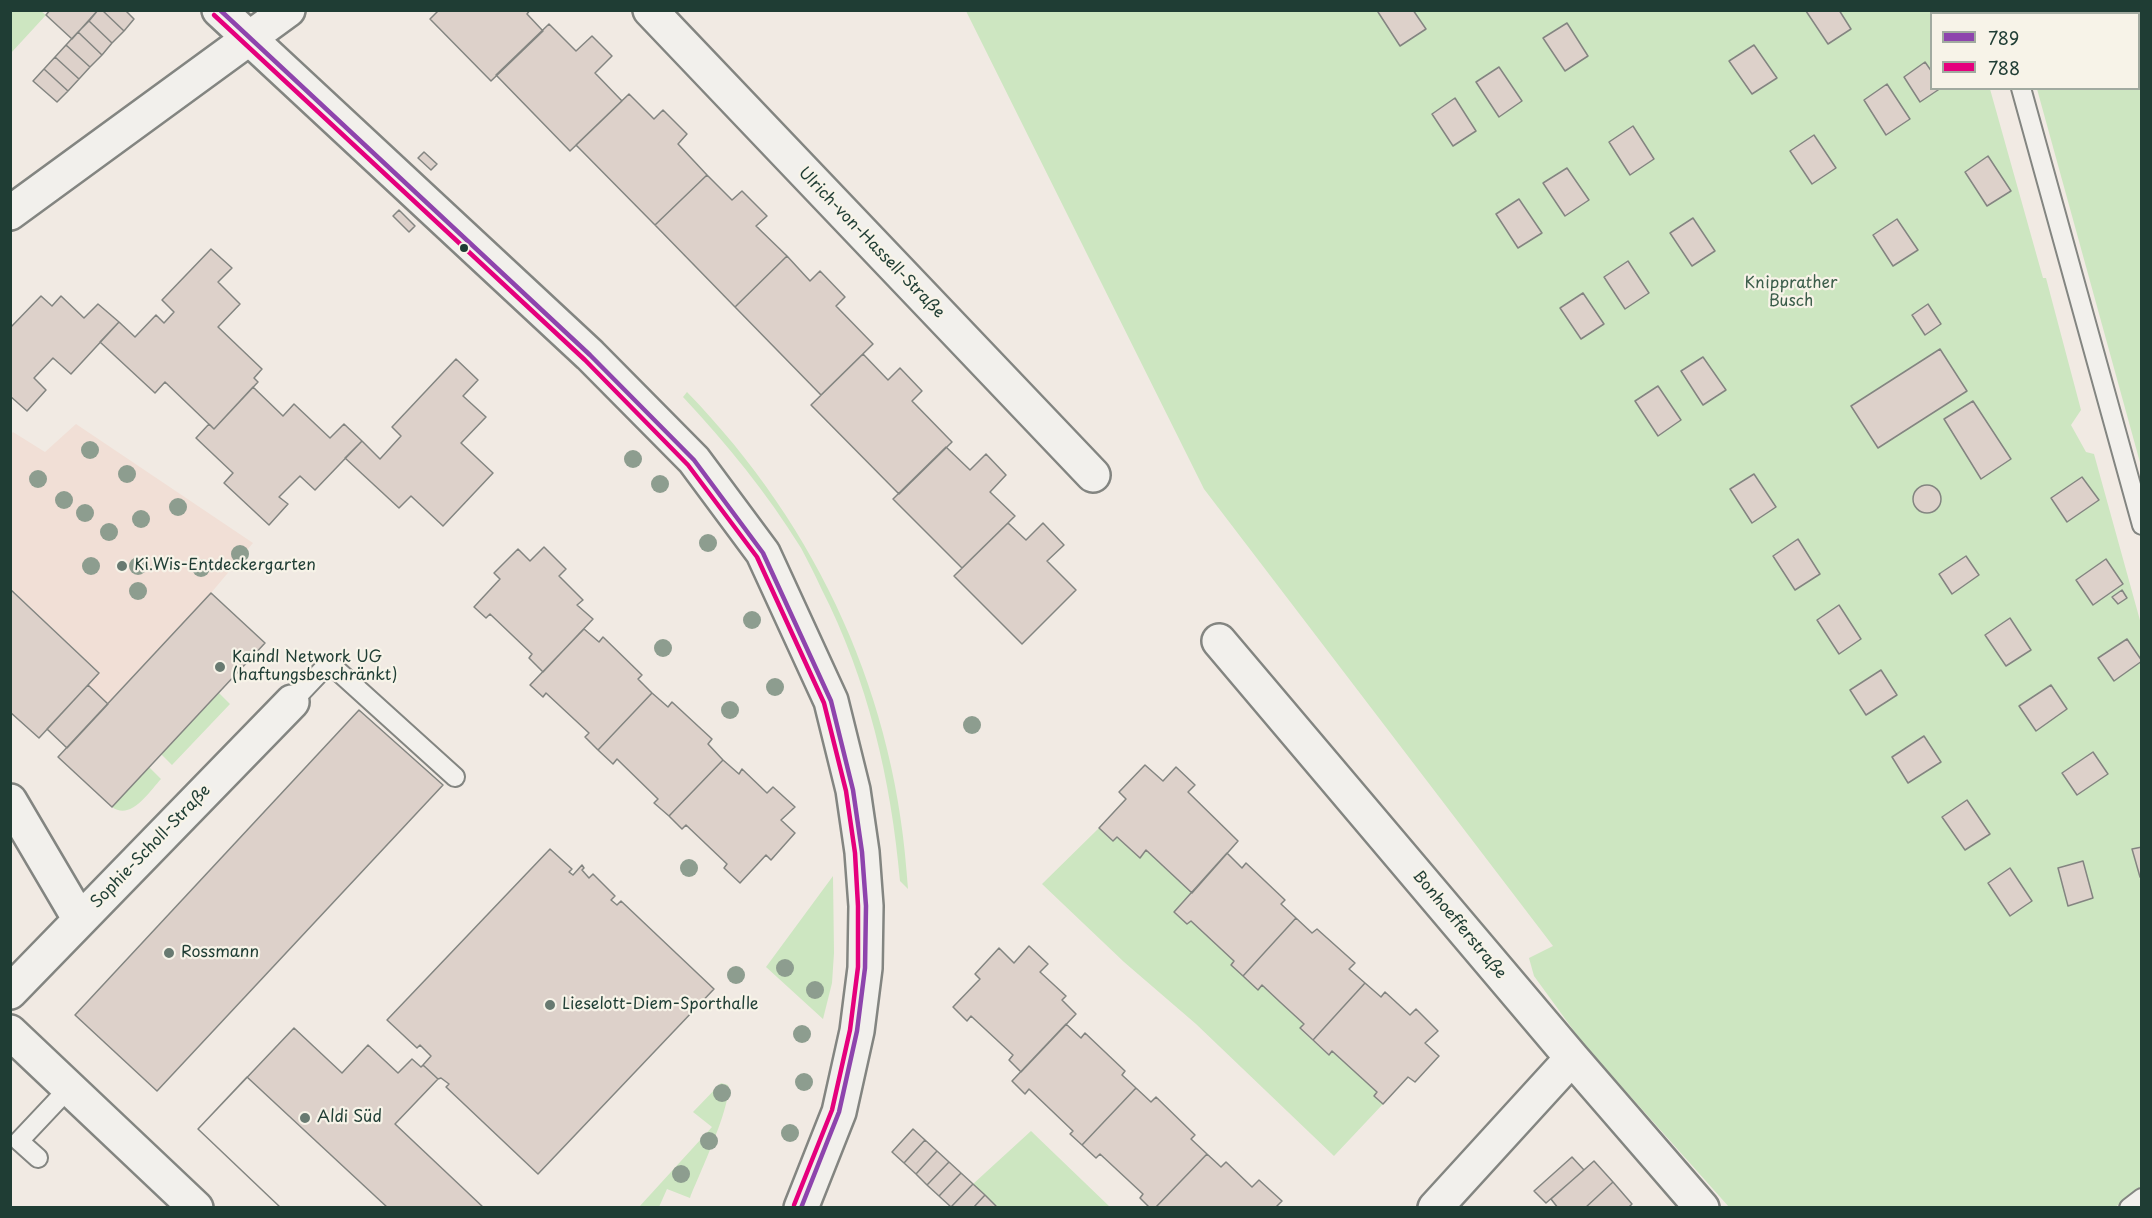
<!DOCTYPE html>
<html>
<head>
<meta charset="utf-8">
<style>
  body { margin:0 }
  #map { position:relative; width:2152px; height:1218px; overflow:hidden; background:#f1eae3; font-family:"Playpen Sans",sans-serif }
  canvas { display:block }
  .frame { position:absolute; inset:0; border:12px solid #1f3d34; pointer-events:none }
  .legend { position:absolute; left:1930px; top:12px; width:210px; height:78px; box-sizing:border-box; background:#f7f3e8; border:2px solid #a1aaa0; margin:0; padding:8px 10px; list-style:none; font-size:18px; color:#1f3d34 }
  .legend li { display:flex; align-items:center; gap:12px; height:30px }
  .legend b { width:30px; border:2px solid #a1aaa0 }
</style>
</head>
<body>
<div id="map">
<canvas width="2152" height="1218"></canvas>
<div class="frame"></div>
<ul class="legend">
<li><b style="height:8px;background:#8e44ad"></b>789</li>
<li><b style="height:8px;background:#e5007d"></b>788</li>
</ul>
</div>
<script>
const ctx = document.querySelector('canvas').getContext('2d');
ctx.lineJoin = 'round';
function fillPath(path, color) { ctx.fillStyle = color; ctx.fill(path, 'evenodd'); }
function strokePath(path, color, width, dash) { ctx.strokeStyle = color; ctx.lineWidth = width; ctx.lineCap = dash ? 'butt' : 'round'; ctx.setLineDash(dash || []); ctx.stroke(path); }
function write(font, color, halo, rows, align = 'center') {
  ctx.font = font + ' "Playpen Sans",sans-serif'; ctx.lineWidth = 4.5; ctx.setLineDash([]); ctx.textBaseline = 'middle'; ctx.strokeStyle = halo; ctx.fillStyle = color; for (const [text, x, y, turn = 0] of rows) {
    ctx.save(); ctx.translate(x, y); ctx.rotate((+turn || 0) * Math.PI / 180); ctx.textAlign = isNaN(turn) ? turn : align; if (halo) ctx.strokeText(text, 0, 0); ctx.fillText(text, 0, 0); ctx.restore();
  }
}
fillPath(new Path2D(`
  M76 424 253 543 211 593 108 704 88 685 99 672 11 589 10 435 13 432 45 452Z`), '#f1dfd6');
fillPath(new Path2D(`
  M11 10 41 11 46 15 11 53Z
  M966 11H1967L1968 13 1932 14V88L1990 89 2043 278H2046L2081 410 2071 425 2086 452 2094 454 2141 624V1187L2114 1208 1729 1207 1582 1042 1534 976 1529 958 1553 946 1204 489Z
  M2016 11H2141V466L2037 89 2138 88V14H2017Z
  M687 392C819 528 897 698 908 889L900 881C891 779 868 680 821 588 815 575 808 561 801 548 767 493 727 444 683 397Z
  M219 693 230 704 172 765 161 754Z
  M149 767 161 779C149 792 131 821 112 807Z
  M1099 828 1112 841 1117 837 1140 857 1146 850 1192 893 1174 912 1187 924 1191 921 1304 1024 1300 1029 1328 1055 1332 1051 1377 1092 1374 1096 1383 1104 1334 1156 1196 1024 1124 962 1042 884Z
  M833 876 834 953 832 983 823 1019 766 967Z
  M721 1083 728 1085C732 1105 699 1175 690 1198L667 1189 659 1207H639L712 1127 693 1112Z
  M1031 1131 1110 1207H998L973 1184Z`), '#cde6c1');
const building = new Path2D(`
  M50 10H98L72 39 46 15Z
  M98 10H102L124 31 112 43 89 21Z
  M102 10H125L134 19 124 31Z
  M439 10H530L527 14 543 31 491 81 430 19Z
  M1380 10H1413L1426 29 1400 46 1378 12Z
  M1839 10 1851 29 1828 44 1806 11Z
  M89 21 112 43 102 55 78 32Z
  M1567 23 1588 56 1565 71 1543 38Z
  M549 24 576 51 592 36 612 56 595 73 622 101 570 151 496 75Z
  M78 32 102 55 90 67 66 45Z
  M66 45 90 67 79 79 55 57Z
  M1754 45 1777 78 1752 94 1729 61Z
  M55 57 79 79 68 91 44 69Z
  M1925 62 1932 72V88H1941L1920 102 1904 77Z
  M1499 67 1522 101 1499 117 1476 82Z
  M44 69 68 91 57 102 33 81Z
  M1887 84 1910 119 1886 135 1864 100Z
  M629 94 654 119 663 110 687 134 678 144 707 175 655 225 576 145Z
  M1455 98 1476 131 1453 146 1432 114Z
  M1633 126 1654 159 1630 175 1609 142Z
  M1814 135 1836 168 1812 184 1790 151Z
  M424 152 437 164 431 170 418 158Z
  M1988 156 2011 191 1987 206 1965 172Z
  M1567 168 1589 200 1565 216 1543 183Z
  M707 175 732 200 742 191 767 216 756 226 787 256 735 307 655 225Z
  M1519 199 1542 233 1518 248 1496 214Z
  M399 210 415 226 409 232 393 216Z
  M1693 218 1715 251 1692 266 1670 233Z
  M1897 219 1918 250 1893 266 1873 235Z
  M211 249 232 268 218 282 240 304 218 327 262 369 254 378 258 382 214 429 165 382 155 393 100 342 119 322 135 337 156 315 164 323 174 312 162 300Z
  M787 256 810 281 820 271 845 297 836 306 873 344 821 395 735 307Z
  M1628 261 1649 293 1625 309 1604 277Z
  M1583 293 1604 324 1581 339 1560 308Z
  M41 296 52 306 61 296 84 318 98 304 119 322 71 374 53 358 34 378 46 390 27 411 10 396V328Z
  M1928 304 1941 324 1925 335 1912 315Z
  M1940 349 1967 391 1878 448 1851 406Z
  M863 354 888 380 900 368 922 391 912 401 952 442 899 494 811 405Z
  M1703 357 1726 390 1703 405 1681 371Z
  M456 359 478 380 463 396 486 417 461 443 493 473 443 526 411 496 399 508 345 458 362 441 380 459 401 436 392 427Z
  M1658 386 1681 420 1658 436 1635 401Z
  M253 387 283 416 294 404 330 438 344 424 362 441 315 490 300 476 279 497 288 504 269 525 224 483 233 473 196 438 209 424 214 429Z
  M1973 401 2011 459 1981 479 1944 419Z
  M946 447 970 470 986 454 1006 475 990 492 1015 516 962 568 893 499Z
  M1754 474 1776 507 1752 523 1730 489Z
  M2082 477 2099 500 2067 522 2051 498Z
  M1913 499a14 14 0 1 1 28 0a14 14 0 1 1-28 0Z
  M1008 523 1026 540 1043 523 1064 545 1047 561 1076 590 1022 644 954 576Z
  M1798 539 1820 574 1795 590 1773 556Z
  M544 547 566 569 559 576 583 600 577 605 593 619 543 672 529 658 532 654 490 614 486 618 474 607 500 579 494 573 518 549 530 561Z
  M1966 556 1979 575 1952 594 1939 574Z
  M2106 559 2123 584 2093 605 2076 580Z
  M10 589 99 673 39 738 10 712Z
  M2122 590 2127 598 2118 604 2112 597Z
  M211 593 265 643 112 807 58 757Z
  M1839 605 1861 639 1839 654 1817 620Z
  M2010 618 2031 650 2006 666 1985 635Z
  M584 629 599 642 603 637 642 675 638 679 652 693 598 750 585 737 589 733 546 693 543 697 530 685Z
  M2127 639 2142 661 2114 681 2098 658Z
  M1881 670 1897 695 1866 715 1850 690Z
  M88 685 108 704 67 748 47 729Z
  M2051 685 2067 709 2036 731 2019 706Z
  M652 693 668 707 672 702 712 739 708 744 723 760 669 816 654 803 658 799 617 759 613 764 598 750Z
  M359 710 443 785 157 1091 75 1015Z
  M1924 736 1941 762 1908 783 1892 757Z
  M2093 752 2108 774 2077 795 2062 773Z
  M723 760 739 774 742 769 767 793 773 787 795 807 781 820 795 833 771 860 766 855 740 883 724 868 727 864 686 825 682 829 669 816Z
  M1145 765 1163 781 1176 767 1195 785 1188 792 1238 841 1192 893 1146 850 1140 858 1117 837 1113 841 1099 828 1126 799 1119 792Z
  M1967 800 1990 834 1965 850 1942 817Z
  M2142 847V877H2140L2132 849Z
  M550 849 572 869 569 872 573 875 582 865 584 868 582 870 589 878 593 874 615 896 611 900 617 905 621 901 714 989 538 1174 446 1087 449 1084 441 1078 438 1079 423 1065 431 1056 420 1045 417 1048 387 1020Z
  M1227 853 1242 868 1246 863 1285 900 1281 904 1296 918 1243 976 1231 965 1234 961 1191 921 1187 924 1174 912Z
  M2083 861 2093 898 2068 906 2058 868Z
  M2010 868 2032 901 2010 916 1988 883Z
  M1296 918 1312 933 1317 929 1355 963 1349 969 1365 983 1313 1040 1300 1028 1304 1024 1280 1002 1262 985 1258 990 1243 976Z
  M1029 946 1048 964 1040 972 1066 996 1062 1000 1076 1014 1021 1072 1009 1060 1013 1055 971 1016 967 1021 953 1007 980 979 975 974 999 948 1014 963Z
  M1365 983 1381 997 1385 992 1410 1015 1416 1009 1438 1031 1425 1043 1439 1056 1415 1082 1408 1077 1383 1104 1374 1096 1377 1092 1332 1051 1329 1055 1313 1040Z
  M1066 1024 1081 1038 1085 1033 1125 1071 1122 1075 1136 1088 1082 1145 1070 1134 1073 1131 1029 1089 1025 1094 1012 1081Z
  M294 1028 342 1073 368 1045 398 1073 412 1059 421 1067 423 1065 438 1079 395 1124 484 1208H281L198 1129Z
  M247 1077 388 1208H281L198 1129Z
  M1136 1088 1151 1102 1156 1097 1195 1135 1191 1139 1207 1154 1155 1208H1150L1140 1198 1143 1194 1100 1154 1096 1158 1082 1145Z
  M913 1129 925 1140 904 1163 892 1152Z
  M925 1140 937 1151 916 1174 904 1163Z
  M937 1151 949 1162 927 1185 916 1174Z
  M1207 1154 1221 1167 1226 1162 1252 1187 1259 1180 1282 1201 1275 1208H1155Z
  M1572 1157 1584 1170 1546 1203 1534 1191Z
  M1594 1161 1613 1182 1585 1208H1558L1551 1199Z
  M949 1162 961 1173 939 1196 927 1185Z
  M961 1173 973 1184 951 1207 939 1196Z
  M1613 1182 1632 1204 1628 1208H1585Z
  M973 1184 985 1195 973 1208 951 1207Z
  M985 1195 996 1206 995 1208H973Z`);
fillPath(building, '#ddd1ca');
strokePath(building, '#838581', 1.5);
const service = new Path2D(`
  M1999 10 2000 14
  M2021 88 2142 525
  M292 702 329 663 455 777
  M38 1158 19 1141 68 1089
  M2129 1208 2142 1198`);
const minor = new Path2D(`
  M650 10 1093 475
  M10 213 288 10
  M1219 641 1572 1058 1702 1208
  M10 801 80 920
  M10 992 292 702
  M10 1032 196 1208
  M1435 1208 1572 1058`);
const tertiary = new Path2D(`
  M219 10 590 355 694 460 763 553 831 701 853 790 862 852 866 906 865 968 857 1031 839 1112 801 1208`);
strokePath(service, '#838581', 22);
strokePath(minor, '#838581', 38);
strokePath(tertiary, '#838581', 38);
strokePath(service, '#f2f0ec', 18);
strokePath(minor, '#f2f0ec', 33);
strokePath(tertiary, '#f2f0ec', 33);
strokePath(new Path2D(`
  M220 10 590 355 694 460 763 553 831 701 853 790 862 852 866 906 865 968 857 1031 839 1112 801 1208`), '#8e44ad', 4.5);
strokePath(new Path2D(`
  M214 15 585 360 688 465 757 557 824 703 846 791 855 853 858 906V967L850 1030 832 1110 794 1205`), '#e5007d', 4.5);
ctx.fillStyle = '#8d9d8f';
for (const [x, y] of [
  [90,450],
  [633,459],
  [127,474],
  [38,479],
  [660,484],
  [64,500],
  [178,507],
  [85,513],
  [141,519],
  [109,532],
  [708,543],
  [240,554],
  [91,566],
  [138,566],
  [201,568],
  [138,591],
  [752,620],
  [663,648],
  [775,687],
  [730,710],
  [972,725],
  [689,868],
  [785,968],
  [736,975],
  [815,990],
  [802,1034],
  [804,1082],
  [722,1093],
  [790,1133],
  [709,1141],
  [681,1174]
]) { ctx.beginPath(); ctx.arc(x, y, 9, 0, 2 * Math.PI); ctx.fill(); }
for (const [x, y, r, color] of [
  [464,248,5,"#1f3d34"],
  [122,566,6,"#687a71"],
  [220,667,6,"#687a71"],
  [169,953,6,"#687a71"],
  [550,1005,6,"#687a71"],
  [305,1118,6,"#687a71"]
]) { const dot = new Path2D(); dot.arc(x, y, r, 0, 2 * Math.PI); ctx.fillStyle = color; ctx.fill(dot); strokePath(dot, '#f7f3e8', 2); }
write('16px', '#1f3d34', '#f7f3e8', [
  ["Ulrich-von-Hassell-Straße",871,243,46],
  ["Sophie-Scholl-Straße",151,847,-46],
  ["Bonhoefferstraße",1459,925,50]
]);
write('16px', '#3c5e4b', '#f7f3e8', [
  ["Knipprather",1791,284],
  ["Busch",1791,302]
]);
write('16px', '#1f3d34', '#f7f3e8', [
  ["Ki.Wis-Entdeckergarten",134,566],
  ["Kaindl Network UG",232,658],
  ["(haftungsbeschränkt)",232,676],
  ["Rossmann",181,953],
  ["Lieselott-Diem-Sporthalle",562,1005],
  ["Aldi Süd",317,1118]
], 'left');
</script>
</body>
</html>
